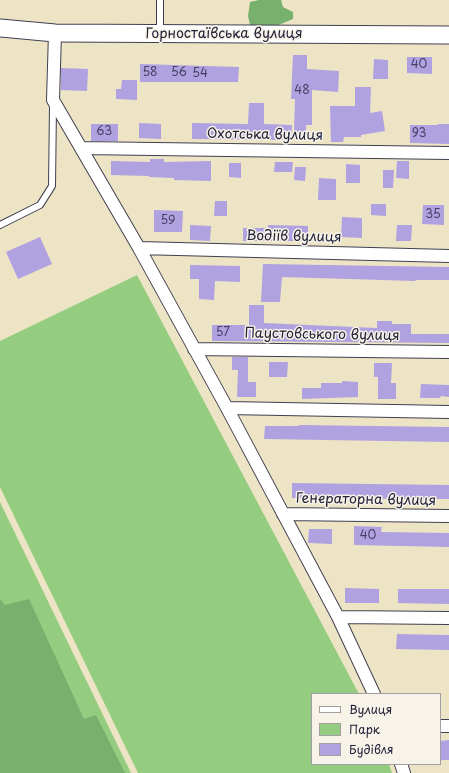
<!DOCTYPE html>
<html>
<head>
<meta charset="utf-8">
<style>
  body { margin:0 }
  #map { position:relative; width:449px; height:773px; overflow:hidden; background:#ede4c5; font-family:"Playpen Sans",sans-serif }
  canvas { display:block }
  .legend { position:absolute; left:311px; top:693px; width:130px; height:72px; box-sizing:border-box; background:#f7f3e8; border:1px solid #a29fa3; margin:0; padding:5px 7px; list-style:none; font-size:12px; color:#22223b }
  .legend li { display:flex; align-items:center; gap:8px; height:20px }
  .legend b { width:20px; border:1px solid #a29fa3 }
</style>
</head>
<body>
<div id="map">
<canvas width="449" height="773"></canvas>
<ul class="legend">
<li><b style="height:5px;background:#fff"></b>Вулиця</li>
<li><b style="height:11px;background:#95cd80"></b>Парк</li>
<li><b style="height:11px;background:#b0a1e1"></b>Будівля</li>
</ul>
</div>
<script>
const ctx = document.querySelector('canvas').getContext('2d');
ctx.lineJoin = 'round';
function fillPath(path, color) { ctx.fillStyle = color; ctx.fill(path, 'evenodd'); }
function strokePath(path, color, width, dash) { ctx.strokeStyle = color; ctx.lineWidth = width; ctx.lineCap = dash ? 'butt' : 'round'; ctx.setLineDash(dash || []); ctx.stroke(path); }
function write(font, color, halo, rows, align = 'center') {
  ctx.font = font + ' "Playpen Sans",sans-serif'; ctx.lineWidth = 3; ctx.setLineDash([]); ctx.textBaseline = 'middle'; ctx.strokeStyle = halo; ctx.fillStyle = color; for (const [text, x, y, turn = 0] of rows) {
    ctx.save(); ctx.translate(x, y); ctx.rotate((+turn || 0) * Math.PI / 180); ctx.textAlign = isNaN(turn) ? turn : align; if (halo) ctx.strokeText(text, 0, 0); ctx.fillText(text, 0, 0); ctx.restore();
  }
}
fillPath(new Path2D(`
  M137 275 359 694H312V764H389L392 773H138L0 487V341Z
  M0 502 131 773H0Z`), '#95cd80');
fillPath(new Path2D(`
  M259 0H281L283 7 293 12V19L269 29 250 25 248 16 250 2Z
  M0 599 5 605 29 599 84 719 96 715 125 773H0Z`), '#78b06e');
fillPath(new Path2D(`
  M293 55H307V69L339 71 338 92 312 90V125H306V132H294L295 99H291Z
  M407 57H432V74L407 73Z
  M374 59 388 60V79H373Z
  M140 64 239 67 238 82H140Z
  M61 68 88 69 87 91 61 90Z
  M122 80H137V100L116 99V89H121Z
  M355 87H371L370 113 382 111 385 131 361 135V137H344L343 142H331L330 106H355Z
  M249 103H264V124L292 125 291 140 192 139V123L248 124Z
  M139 123 161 124V139L139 138Z
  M91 124H118V141H91Z
  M438 124H449V144L410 143V125H438Z
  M150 159H164V162L211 161V181L174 180V178L149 177V176L111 175V161L150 162Z
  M397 161H409V179L396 178Z
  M275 162H293L292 172H274Z
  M229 163H241V178L229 177Z
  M346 164 360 165V183H346Z
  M295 167H306L305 181 294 180Z
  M383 170H394L393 188H383Z
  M319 178 336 179V200H318Z
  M215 201H227V216H214Z
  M371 204H386V216L371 215Z
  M423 205H444V225L422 224Z
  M154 210 183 211 182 232H154Z
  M342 217 362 218V238L341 237Z
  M190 225 211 226 210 241 190 240Z
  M268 225 308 226V241H243V228H268Z
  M397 225H412L411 241H396Z
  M40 237 52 264 18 279 6 252Z
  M263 264 449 267V280H416L415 281 282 277 280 302H261Z
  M190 265 240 266V282L215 281 214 300 199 299V279H190Z
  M249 305H264V323L377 328V321H392V324H411V334H449V343L212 341V325H249Z
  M232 357H248V382H256V397H237L238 370H232Z
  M269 362H288L287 377H269Z
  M374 363H392L391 383H396V399H378V377H374Z
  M342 381 358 382V397L302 399V388H321V383H342Z
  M421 384 449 385V397L441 396 440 398H420Z
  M299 425 449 427V442L264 439 265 426H299Z
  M292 483 449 485V499L292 498Z
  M354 526 382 527 381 532 449 533V547L354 545Z
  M309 529H332V544L308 543Z
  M345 588 379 589V603H345Z
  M398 589H449V604L398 603Z
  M397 634 449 635V650L396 649Z
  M449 740V760H440V741Z`), '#b0a1e1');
const service = new Path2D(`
  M160 0V33
  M0 225 40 205 52 186 53 106`);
const minor = new Path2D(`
  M55 33 53 100 139 248 227 408 338 617 374 694
  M81 148 449 153
  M139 248 449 256
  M194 349 449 352
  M227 408 449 412
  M283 514 449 516
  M338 617 449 618
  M440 726H449
  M401 764 404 773`);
const secondary = new Path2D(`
  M0 28 55 33 449 35`);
strokePath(service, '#403f50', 8);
strokePath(minor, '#403f50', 14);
strokePath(secondary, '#403f50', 19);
strokePath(service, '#fff', 6);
strokePath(minor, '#fff', 12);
strokePath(secondary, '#fff', 17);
write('12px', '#464264', null, [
  ["40",419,65],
  ["58",150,73],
  ["56",179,73],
  ["54",200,74],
  ["48",302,91],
  ["63",104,132],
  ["93",419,134],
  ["35",433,215],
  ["59",168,221],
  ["57",223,333],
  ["40",368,536]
]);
write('14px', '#22223b', '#f7f3e8', [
  ["Горностаївська вулиця",224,34],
  ["Охотська вулиця",265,135,1],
  ["Водіїв вулиця",294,237,1],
  ["Паустовського вулиця",322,335,1],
  ["Генераторна вулиця",366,500,1]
]);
</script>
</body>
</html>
